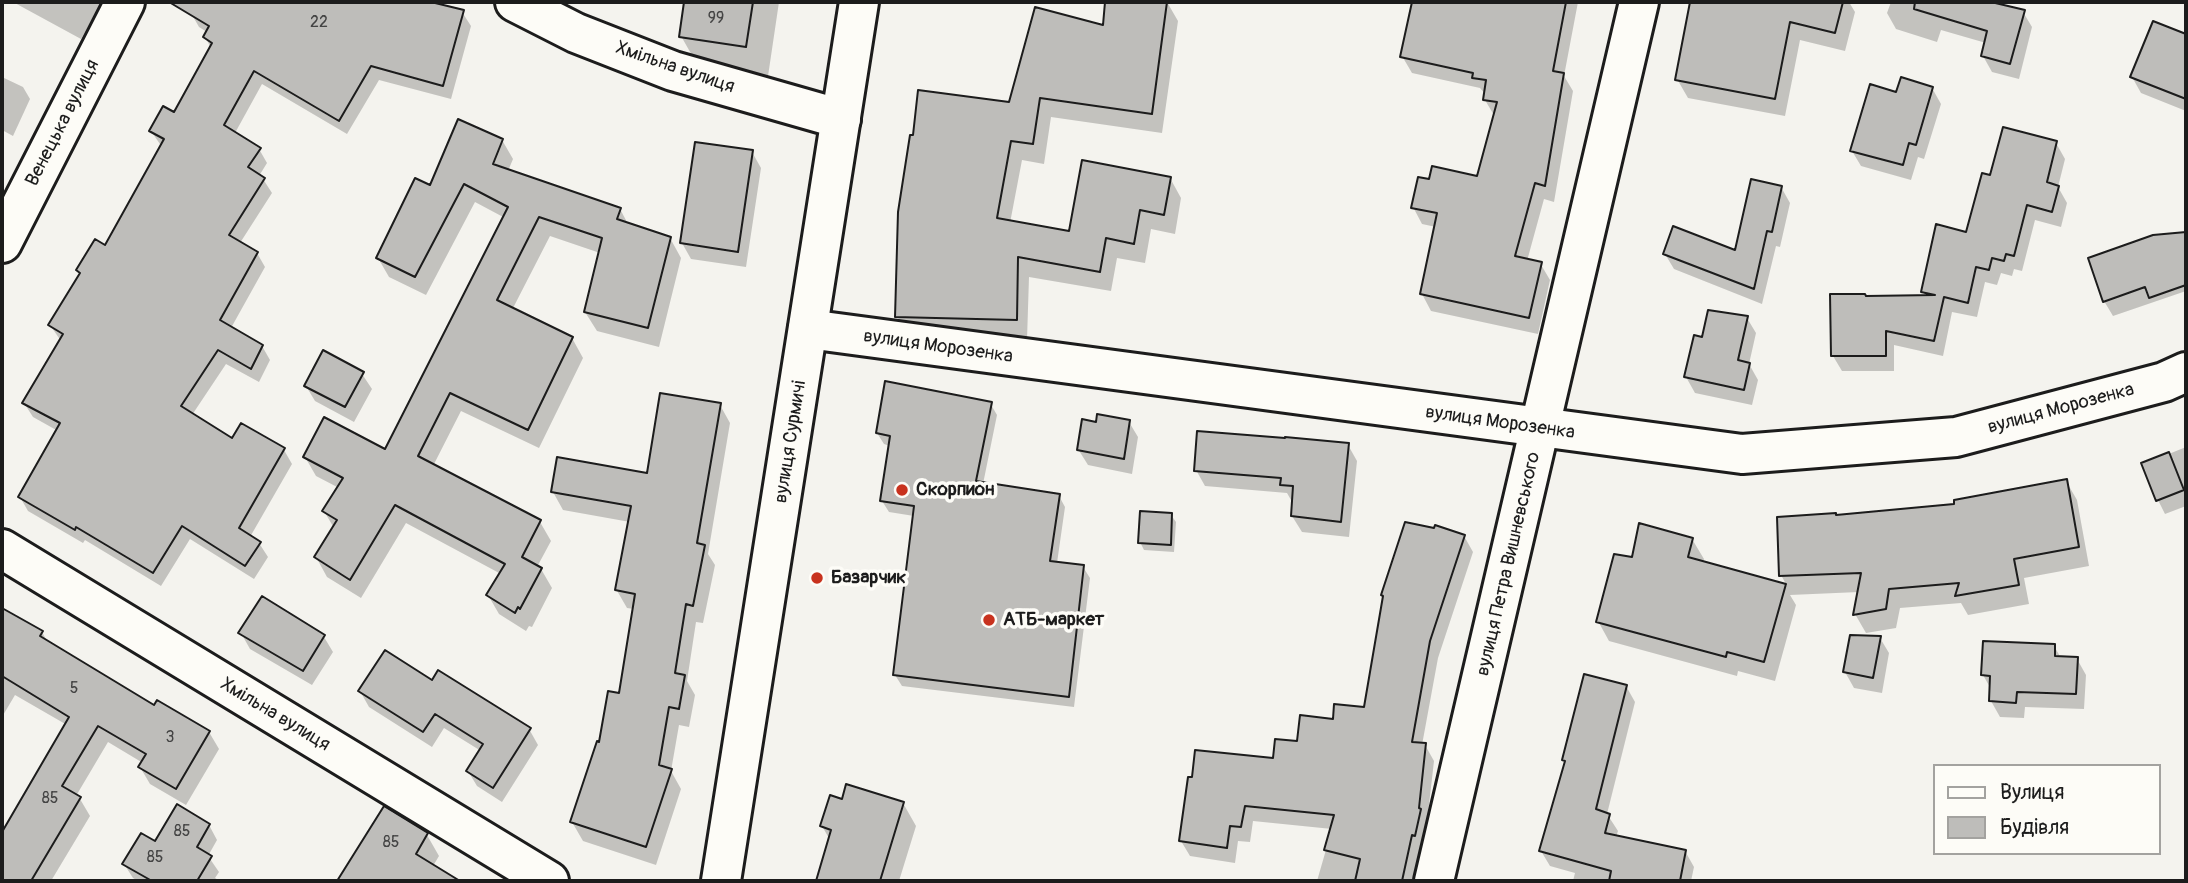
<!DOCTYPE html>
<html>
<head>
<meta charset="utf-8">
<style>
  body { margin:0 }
  #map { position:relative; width:2188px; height:883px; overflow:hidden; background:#f4f3ee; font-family:Pangolin,sans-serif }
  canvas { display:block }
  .frame { position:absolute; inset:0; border:4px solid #1c1c1c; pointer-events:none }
  .legend { position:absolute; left:1933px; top:764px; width:228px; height:91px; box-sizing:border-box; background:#fdfcf7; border:2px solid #a3a29f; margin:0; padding:9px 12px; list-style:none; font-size:21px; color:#1c1c1c }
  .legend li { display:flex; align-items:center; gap:14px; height:35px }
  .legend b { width:35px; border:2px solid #a3a29f }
</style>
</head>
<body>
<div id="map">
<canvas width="2188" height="883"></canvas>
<div class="frame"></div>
<ul class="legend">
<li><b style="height:9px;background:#fdfcf7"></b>Вулиця</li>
<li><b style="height:19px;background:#bebdba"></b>Будівля</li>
</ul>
</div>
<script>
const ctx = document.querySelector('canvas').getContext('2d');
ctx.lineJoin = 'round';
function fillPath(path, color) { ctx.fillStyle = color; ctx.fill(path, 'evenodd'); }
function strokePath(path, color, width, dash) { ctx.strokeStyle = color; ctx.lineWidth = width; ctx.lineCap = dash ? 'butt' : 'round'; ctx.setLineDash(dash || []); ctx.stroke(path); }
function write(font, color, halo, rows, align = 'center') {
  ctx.font = font + ' Pangolin,sans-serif'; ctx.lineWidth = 7; ctx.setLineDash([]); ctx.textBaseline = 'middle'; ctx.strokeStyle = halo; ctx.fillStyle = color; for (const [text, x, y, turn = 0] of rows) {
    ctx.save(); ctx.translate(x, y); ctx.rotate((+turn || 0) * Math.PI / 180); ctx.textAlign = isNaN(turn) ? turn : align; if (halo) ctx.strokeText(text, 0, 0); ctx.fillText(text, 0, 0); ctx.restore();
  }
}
fillPath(new Path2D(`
  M13 2H102L81 39Z
  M198 2H278L290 9 292 2H401L410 5 411 2H424L462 12 471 26 451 99 379 80 347 134 262 84 235 133 259 149 267 163 259 176 263 179 272 193 240 243 257 253 265 267 231 328 262 346 270 360 259 382 226 364 192 415 233 440 284 450 292 464 250 537 259 543 268 557 254 579 190 539 161 586 85 540 83 543 28 511 20 497 58 431 33 417 24 403 61 341 50 325 81 275 78 270 106 247 162 147 151 131 174 114 211 48 205 37 207 32 199 27 191 13Z
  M686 2H779L767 83 702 73 681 36Z
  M1107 2H1167L1178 21 1162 133 1051 117 1044 164 1022 160 1010 223 1071 233 1170 178 1181 198 1175 234 1151 229 1145 263 1117 258 1111 291 1029 277 1027 340 908 336 897 316 1011 104 1105 27Z
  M1413 2H1578L1564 76 1573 91 1554 202 1544 199 1527 261 1540 263 1550 280 1538 334 1431 311 1422 294 1436 227 1422 224 1413 207 1430 181 1478 178 1495 117 1485 100 1486 95 1480 88 1412 73 1402 56Z
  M1692 2H1849L1855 12 1845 51 1800 40 1785 116 1688 98 1677 79Z
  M1891 2H1984L2023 12 2032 27 2019 79 1992 72 1983 56 1986 43 1941 30 1937 42 1896 29 1887 13Z
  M2154 23 2186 36V111L2141 93 2132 77Z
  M2 77 23 87 30 99 13 136 2 130Z
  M1932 88 1941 104 1924 159 1918 157 1911 180 1861 166 1852 151 1897 95Z
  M502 140 513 159 508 171 620 209 628 224 670 238 681 258 659 347 597 331 585 312 600 253 550 236 512 310 572 338 583 358 539 448 461 411 433 466 540 522 551 541 537 567 541 569 552 588 532 627 529 626 526 631 499 614 488 595 501 574 406 523 361 598 327 577 316 557 334 528 324 511 339 488 316 476 305 457 386 452 505 218 475 202 426 295 389 277 378 258 430 187Z
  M2056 143 2065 159 2058 187 2067 203 2061 227 2035 220 2022 271 2014 269 2012 276 2001 273 1997 285 1985 282 1977 317 1952 312 1943 356 1894 345V371H1842L1833 356 1866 298 1926 297 1923 292 1968 234 1991 177Z
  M752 152 761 168 746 267 691 259 682 243Z
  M1781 187 1790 203 1780 247 1776 246 1762 304 1674 269 1665 254 1736 253Z
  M2186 233V283H2184L2186 291 2113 316 2104 301 2154 237Z
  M1747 318 1756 333 1749 364 1758 380 1752 405 1695 393 1686 377 1703 339Z
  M362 374 372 389 354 422 315 401 306 386Z
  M990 403 997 415 983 484 1059 496 1065 507 1057 563 1083 567 1090 578 1074 707 902 686 895 675 914 516 889 512 882 501 890 446 884 444 877 433Z
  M720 405 730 423 708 554 715 565 703 623 696 622 687 681 695 695 689 727 679 725 671 771 681 789 656 865 583 841 572 822 620 695 634 609 627 608 616 589 630 522 563 510 553 492 648 475Z
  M1129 422 1138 437 1132 474 1088 465 1078 449 1097 424Z
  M1348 445 1357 461 1349 537 1302 532 1292 516 1294 500H1291L1287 493 1205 486 1196 470Z
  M2186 447V506L2165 514 2158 500 2144 464Z
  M2066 481 2077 500 2089 566 2024 578 2029 604 1968 615 1961 603 1900 608 1896 628 1866 633 1855 614 1859 592 1790 595 1796 605 1775 681 1738 671 1737 676 1609 641 1598 621 1633 560 1692 539 1704 559 1703 563 1787 586 1781 575 1836 516 1957 506Z
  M1171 515 1176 522 1174 552 1144 550 1140 542Z
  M1464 536 1473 552 1438 658 1422 745H1425L1434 761 1427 822 1429 826 1423 850H1420L1414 881H1317L1332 829 1253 821 1250 842 1238 841 1235 863 1190 856 1181 841 1275 760 1334 721 1365 709Z
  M2 622 42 632 48 643 154 707 209 732 219 749 186 805 150 784 140 767 143 763 108 742 76 796 80 799 90 816 51 881H2V835L67 725 15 695 2 717Z
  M241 633 324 637 333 652 312 685 250 649Z
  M1880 638 1889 653 1882 693 1854 688 1845 672Z
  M2054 646 2061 658 2077 659 2086 675 2084 709 2025 707 2024 718 2000 717 1991 701V689L1983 675Z
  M433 682 529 729 538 745 502 802 477 786 468 771 481 751 444 728 432 747 369 707 360 691Z
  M1626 686 1635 702 1607 814 1618 831 1616 837 1685 851 1694 867 1691 881H1573L1575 873 1550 866 1541 851 1566 764 1564 760Z
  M843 801 903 803 916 826 899 881H817L830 840 822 826Z
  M384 809 427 835 439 856 433 866 456 881H341Z
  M209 825 217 840 208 856 219 872 215 878 220 881H138L133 878 124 864 155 843Z`), '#0003');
const building = new Path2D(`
  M169 2H431L464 10 443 86 371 66 339 121 254 71 224 125 261 148 248 167 265 178 229 235 258 252 220 320 263 345 251 369 218 350 181 406 232 438 241 423 285 448 239 528 261 542 245 566 182 526 153 573 76 527 75 530 18 497 60 423 22 403 63 334 48 325 80 273 76 270 95 239 105 245 164 139 149 131 163 106 174 112 212 43 203 37 209 26Z
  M684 2H753L746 47 679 37Z
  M1105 2H1167L1152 114 1040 98 1033 144 1011 141 997 218 1069 231 1082 160 1171 177 1164 215 1140 210 1134 244 1106 238 1100 272 1018 257 1017 320 895 317 898 212 910 135H913L918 90 1009 102 1035 7 1103 25Z
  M1412 2H1566L1553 71 1564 73 1545 186 1535 183 1515 256 1542 262 1529 318 1420 294 1437 213 1411 208 1418 177 1429 179 1432 166 1477 176 1497 102 1483 100 1486 80 1472 78 1473 73 1400 57Z
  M1690 2H1843L1835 33 1790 22 1775 99 1675 80Z
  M1915 2H1991L2025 10 2010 64 1981 56 1987 31 1914 9Z
  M2153 21 2186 34V99L2130 77Z
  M1901 77 1933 87 1916 145 1909 143 1903 165 1850 151 1870 84 1896 92Z
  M458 119 503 139 493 164 621 208 617 219 671 237 648 328 584 312 602 238 539 217 497 300 573 337 528 430 450 393 418 456 541 520 522 557 542 568 520 609 518 607 515 613 486 595 505 564 395 505 350 580 314 557 337 520 322 511 343 478 303 457 324 417 385 449 508 207 464 184 415 277 376 258 415 178 430 185Z
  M2003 127 2057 141 2047 182 2059 186 2052 212 2027 205 2014 256 2006 254 2004 261 1992 258 1989 270 1976 267 1968 303 1944 297 1934 341 1886 331V356H1831L1830 294H1865L1866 296 1935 295 1921 292 1936 224 1966 232 1982 173 1990 175Z
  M695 142 753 150 738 252 680 243Z
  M1751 179 1782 186 1772 232 1767 231 1754 289 1663 254 1673 226 1735 250Z
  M2186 232V285L2149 298 2145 287 2103 302 2088 258 2153 235Z
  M1708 310 1748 316 1738 360 1750 363 1744 390 1684 377 1694 335 1702 337Z
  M323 350 364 372 345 407 304 386Z
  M885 381 992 402 976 481 1060 494 1050 561 1084 565 1069 697 893 675 914 506 880 501 890 436 876 433Z
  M660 393 721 403 697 543 705 545 693 606 686 604 675 673 685 675 679 709 669 707 659 765 672 769 646 847 570 822 597 741 599 742 608 691 619 693 635 594 615 590 631 506 551 492 557 457 647 473Z
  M1097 414 1130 420 1124 459 1077 450 1082 419 1096 422Z
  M1197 431 1285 438V437L1349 443 1341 522 1291 516 1293 486 1280 485 1281 478 1194 471Z
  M2169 452 2184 490 2156 501 2141 463Z
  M2067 479 2079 547 2014 559 2019 585 1955 596 1959 583 1889 589 1886 609 1853 615 1861 573 1779 576 1777 517 1836 513V515L1954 504V500Z
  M1140 511 1172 513 1171 545 1138 543Z
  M1405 522 1434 528 1435 525 1465 535 1430 641 1412 742 1426 743 1419 808 1421 809 1415 836 1412 835 1402 881H1355L1360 859 1324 850 1334 815 1245 806 1241 827 1230 826 1227 848 1179 841 1188 777H1192L1195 750 1273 758 1275 739 1297 741 1300 715 1333 719 1334 704 1364 707 1383 596 1381 595Z
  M1639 523 1693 538 1688 557 1786 584 1764 662 1727 652 1726 657 1596 622 1614 554 1632 557Z
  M262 596 325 635 303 671 238 633Z
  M2 608 43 631 40 636 154 705 157 700 210 731 176 789 138 767 146 754 98 726 62 786 81 797 31 881H2V832L69 717 2 676Z
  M1850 635 1881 636 1873 678 1843 672Z
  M1983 641 2055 644V656L2078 657 2076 694 2017 692 2016 703 1989 701 1990 676 1981 675Z
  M385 650 432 680 438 670 531 728 493 788 466 771 483 744 435 714 423 732 358 691Z
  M1584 674 1627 685 1596 809 1610 814 1605 833 1686 850 1680 881H1609L1611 871 1539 851 1565 761 1562 760Z
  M846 784 904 802 880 881H816L831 830 820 826 830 795 842 799Z
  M177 804 210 824 197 847 212 856 197 881H152L122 864 141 833 155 841Z
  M384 806 428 833 416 854 460 881H337Z`);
fillPath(building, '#bebdba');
strokePath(building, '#1c1c1c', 2);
const minor = new Path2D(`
  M515 2 576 33 673 71 841 119
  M2 243 125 2
  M808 329 1742 454 1956 437 2164 382 2186 372
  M2 549 549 881
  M1434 881 1639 2`);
const major = new Path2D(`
  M721 881 859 2`);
strokePath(minor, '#1c1c1c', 44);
strokePath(major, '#1c1c1c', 44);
strokePath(minor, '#fdfcf7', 38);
strokePath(major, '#fdfcf7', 38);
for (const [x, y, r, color] of [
  [902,490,7,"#c8321e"],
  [817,578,7,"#c8321e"],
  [989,620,7,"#c8321e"]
]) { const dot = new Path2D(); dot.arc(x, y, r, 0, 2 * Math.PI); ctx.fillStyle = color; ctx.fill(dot); strokePath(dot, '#fdfcf7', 2.5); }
write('16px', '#444', null, [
  ["99",716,19],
  ["22",319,23],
  ["5",74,689],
  ["3",170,738],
  ["85",50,799],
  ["85",182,832],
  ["85",391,843],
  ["85",155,858]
]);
write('19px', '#1c1c1c', '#fdfcf7', [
  ["Хмільна вулиця",675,68,19],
  ["Венецька вулиця",63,123,-63],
  ["вулиця Морозенка",938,347,8],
  ["вулиця Морозенка",2061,409,-15],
  ["вулиця Морозенка",1500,423,8],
  ["вулиця Сурмичі",791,442,-81],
  ["вулиця Петра Вишневського",1509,564,-77],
  ["Хмільна вулиця",275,715,31]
]);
write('bold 19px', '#1c1c1c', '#fdfcf7', [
  ["Скорпион",916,490],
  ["Базарчик",831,578],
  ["АТБ-маркет",1003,620]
], 'left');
</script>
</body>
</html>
